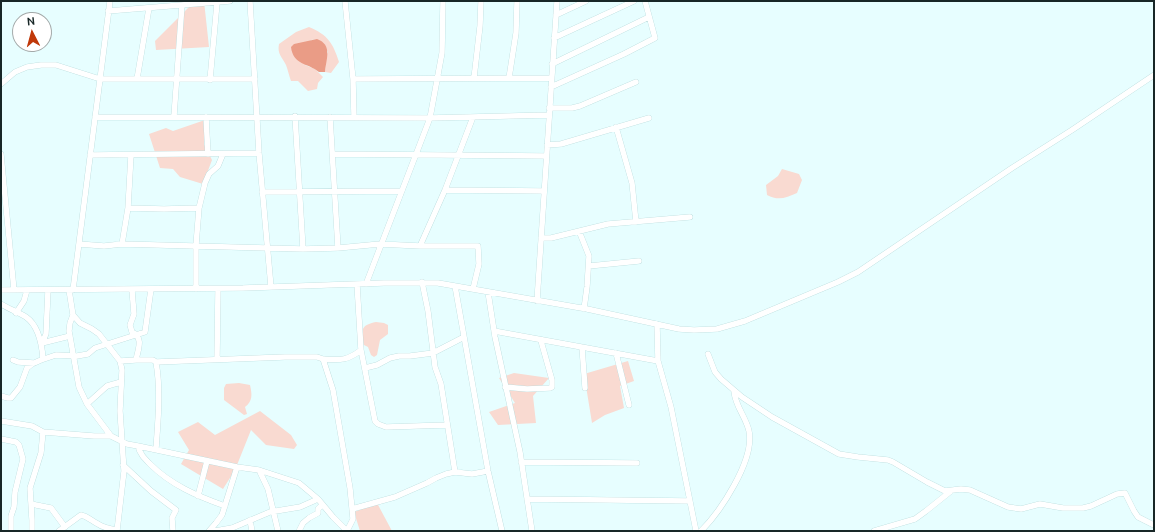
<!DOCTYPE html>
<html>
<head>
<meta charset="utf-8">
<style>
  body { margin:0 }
  #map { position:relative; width:1155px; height:532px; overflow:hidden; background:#e7feff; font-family:Ubuntu,sans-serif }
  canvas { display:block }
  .frame { position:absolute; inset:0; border:2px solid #182727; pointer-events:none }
  .north { position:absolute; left:12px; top:12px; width:40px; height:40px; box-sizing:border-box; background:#fff; border:1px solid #a3a9a9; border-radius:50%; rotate:354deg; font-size:11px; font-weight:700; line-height:16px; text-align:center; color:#182727 }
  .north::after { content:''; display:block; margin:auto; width:14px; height:18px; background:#c03809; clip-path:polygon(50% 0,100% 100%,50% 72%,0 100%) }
</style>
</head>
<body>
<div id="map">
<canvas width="1155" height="532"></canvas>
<div class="frame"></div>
<div class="north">N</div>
</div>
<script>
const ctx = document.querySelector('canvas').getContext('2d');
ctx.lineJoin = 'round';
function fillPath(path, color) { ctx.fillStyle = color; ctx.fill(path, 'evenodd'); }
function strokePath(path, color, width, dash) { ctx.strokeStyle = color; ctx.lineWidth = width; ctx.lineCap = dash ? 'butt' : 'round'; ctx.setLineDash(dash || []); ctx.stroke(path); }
fillPath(new Path2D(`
  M204 1 209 47 156 50 155 41 193 3Z
  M309 27C328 35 333 43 339 62L331 73 325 72 326 56 328 52C323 43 322 39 311 40L305 65 315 69 323 77 318 83 317 89 308 91 298 81H291C289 76 288 70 286 65 282 57 277 54 279 44L296 32Z
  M205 120 207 134 204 144 212 160 203 184 180 177 173 169 160 168 149 134 166 128 173 131Z
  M782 169 799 174 802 180 797 193C786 198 778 201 767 195L766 185 778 176Z
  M376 322 384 323 388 325V334L380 340 377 355 374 357 371 355 368 347 362 344C361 330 361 325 376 322Z
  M628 361 634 381 620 386 624 408 605 415 592 423 584 374Z
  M514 373 549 378 533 396 536 423 498 425 489 412 515 403 499 378Z
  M239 383 250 385C252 394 253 401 245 407L247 414 244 415 224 400V388L226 384Z
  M260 411 291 435 297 445 294 449 266 445 251 430 235 470 223 489 181 464 189 450 178 432 198 422 215 435Z
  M377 503 392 531H360L354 512Z`), '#f9dad1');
fillPath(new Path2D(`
  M317 39C333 45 326 59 325 72H319C308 63 293 65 291 47L294 44Z`), '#ea9c86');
const street = new Path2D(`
  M250 1 259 153 271 287
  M345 1 353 79 354 117
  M108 11 230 1
  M556 15 586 1
  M554 38 634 1
  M552 64 649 17
  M474 78 480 26 481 1
  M509 78 516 33 517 1
  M137 79 149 8
  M353 79 551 78
  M210 80 217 3
  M1 84 15 72 27 67 41 65H56L100 79H255
  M551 87 624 54 653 39 655 38 645 1
  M549 108H572L580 106 636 82
  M174 116 182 5
  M295 116 303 249
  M95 117 430 118 549 115
  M206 117 208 154
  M330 117 338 248
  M616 127 632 183 636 222
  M547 145 561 144 649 118
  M1 154 14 290
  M333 154 546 156
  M90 155 259 153
  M445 190 544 191
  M262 192 402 191
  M128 208 131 155
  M579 231 589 256 587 287 584 309
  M541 238H551L608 224 690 217
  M79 244 104 246 122 244 128 208 164 209 199 208 205 183 209 174 218 166 223 154
  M122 244 303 249 338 248 380 244 420 246H478L479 264 473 289
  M420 246 445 190 473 117
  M589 266 639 261
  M422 282 428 311 435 367 441 384 455 472
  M366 284 430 118 442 53 443 1
  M455 286 488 471 502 531
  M196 289V245L199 208
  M1 290 243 288 384 283H438L587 309 679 329 694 330 717 329 745 321 838 282 858 272 1012 168 1072 130 1154 75
  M48 290 46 334 42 343 70 336
  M69 290 73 315 80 323 92 329 99 334 120 361
  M73 290 110 1
  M488 292 495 337 520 452 532 531
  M537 301 557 1
  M1 304C9 309 18 312 26 317 39 326 42 345 43 359
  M16 313 24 301 27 290
  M73 315 70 323 69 331 79 387 87 404 111 436 127 444 138 446C140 454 144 458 150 464 171 485 197 496 225 506
  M494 331 658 361 657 324
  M582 347 585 388
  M361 350 375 421 378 424 386 427 447 425
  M616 353 629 405
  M708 354 715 372 721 379 742 397 772 417 839 454 858 457 888 460 893 462 927 482 945 491 961 489 970 490 1008 507 1021 509 1040 504 1063 508H1083L1091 506 1117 494 1125 493 1134 511 1138 517 1154 525
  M217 359 218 289
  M13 360 18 362 34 363
  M136 360H153L156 362C161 391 158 420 156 449
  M658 361 671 407 696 531
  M156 362 285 357H317L323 359
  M365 368 377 365 390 358 399 356H410L433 353 464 337
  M505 387 527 389 550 388 552 387V380L541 341
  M1 396 8 398H11L20 387 27 368 32 364 41 360 56 355 77 356 88 354 95 348 145 332 151 289
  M87 404 107 386 121 382
  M1 421 32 426 43 432 94 436H111
  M1 439 16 442 19 445 23 459 15 492 14 507 11 516V531
  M138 446 237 467 259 470 299 483 318 499 333 517 347 531
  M521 462 637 463
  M123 465 151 491 176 510 172 518 173 531
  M259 470 268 489 278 531
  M198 496 207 461
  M527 499 690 501
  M31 504 51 508 65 527
  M352 509 395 497 427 483 436 478 446 474 455 472 472 474 488 471
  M250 520 252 531
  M32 531V520L30 488 41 453 43 432
  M59 531 81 515C87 516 92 521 98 524 104 528 110 529 117 530
  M117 531 124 471 120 411 122 370 120 361 136 360C138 349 144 338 132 332L130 325 134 314 132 290
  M209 531 216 523 222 515 237 467
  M215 531 232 528 270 512 300 507 318 499
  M299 531 303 523 309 518 318 513V509L322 505
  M347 531 353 519 350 488 333 390 323 359C340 360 347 361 361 350L357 284
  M701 531C720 512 755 460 749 431 746 417 735 406 734 391
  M874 531 915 519 926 511 951 491`);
strokePath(street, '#afd6d7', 6);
strokePath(street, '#fff', 5.5);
</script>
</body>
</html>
